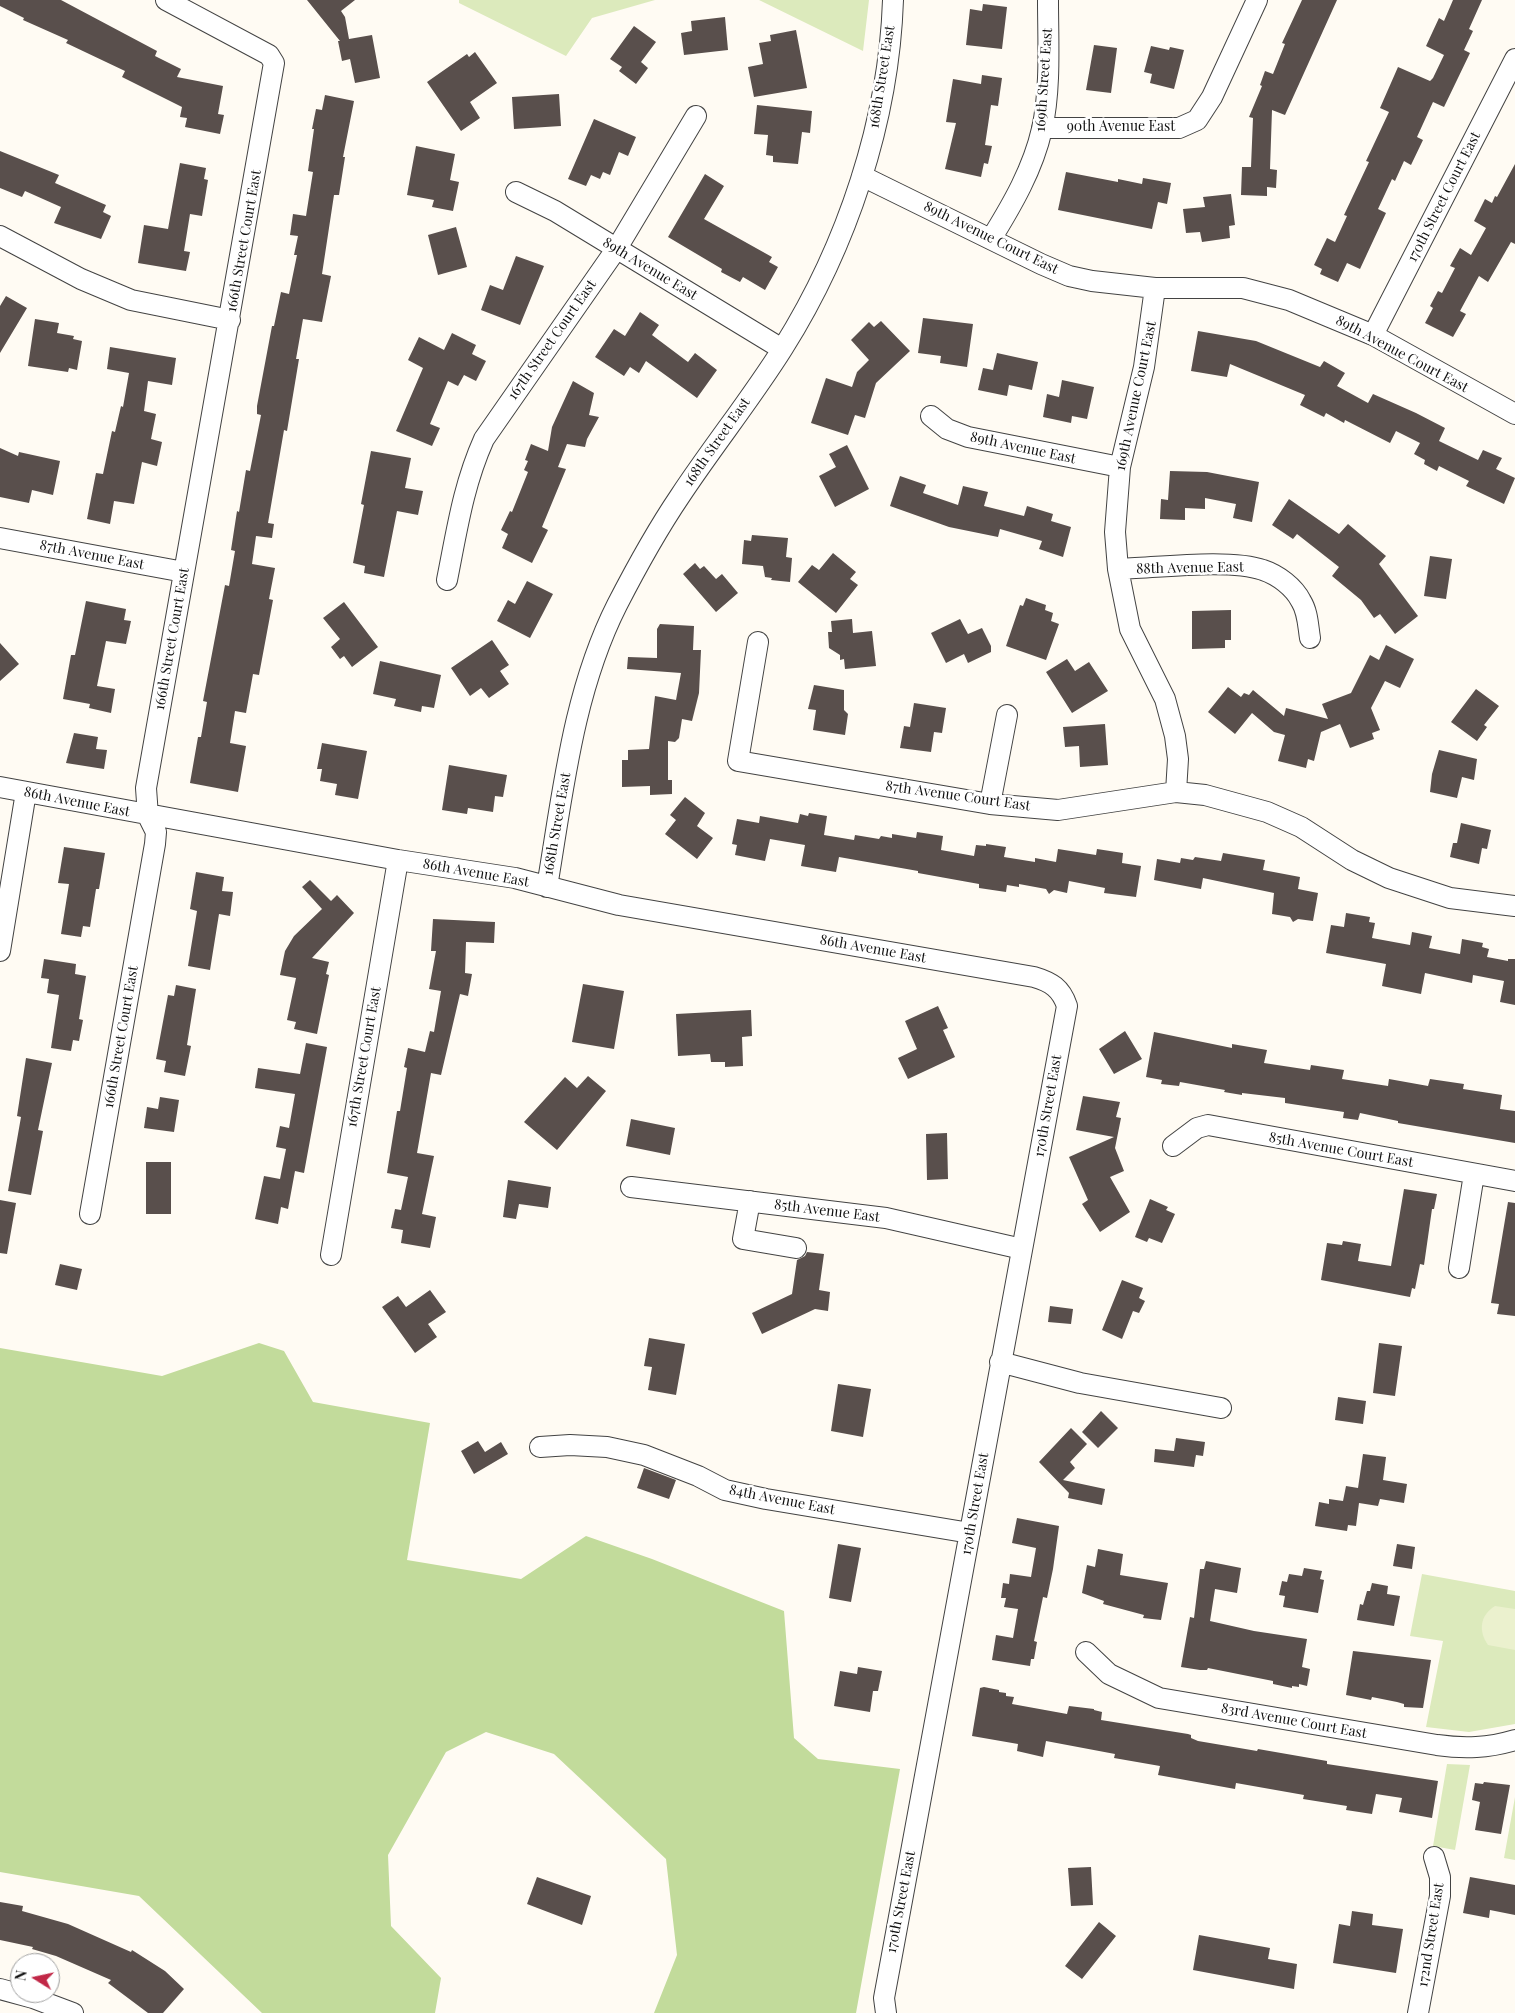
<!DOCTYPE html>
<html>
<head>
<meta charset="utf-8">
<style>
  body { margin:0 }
  #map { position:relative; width:1515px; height:2013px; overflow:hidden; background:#fffbf3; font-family:"Playfair Display",serif }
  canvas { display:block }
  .north { position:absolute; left:10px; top:1953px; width:50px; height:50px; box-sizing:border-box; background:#fff; border:1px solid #9f9f9f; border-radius:50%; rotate:280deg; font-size:14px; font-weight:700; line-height:20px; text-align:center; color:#101010 }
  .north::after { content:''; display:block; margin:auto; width:18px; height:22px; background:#c12747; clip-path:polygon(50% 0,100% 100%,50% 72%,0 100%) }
</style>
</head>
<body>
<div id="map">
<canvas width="1515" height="2013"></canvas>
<div class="north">N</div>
</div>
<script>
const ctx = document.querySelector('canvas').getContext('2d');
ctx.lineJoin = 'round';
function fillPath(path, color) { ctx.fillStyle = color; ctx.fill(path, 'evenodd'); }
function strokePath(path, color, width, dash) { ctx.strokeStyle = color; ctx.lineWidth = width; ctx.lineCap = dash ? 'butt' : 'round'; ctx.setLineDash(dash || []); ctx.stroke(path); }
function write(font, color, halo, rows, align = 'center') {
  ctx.font = font + ' "Playfair Display",serif'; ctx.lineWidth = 5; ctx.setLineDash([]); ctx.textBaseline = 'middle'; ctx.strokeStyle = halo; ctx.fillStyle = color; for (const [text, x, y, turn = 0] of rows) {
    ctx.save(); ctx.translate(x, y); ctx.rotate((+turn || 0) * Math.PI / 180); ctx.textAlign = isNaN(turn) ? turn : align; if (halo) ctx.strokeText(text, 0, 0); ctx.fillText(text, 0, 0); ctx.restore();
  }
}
fillPath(new Path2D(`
  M459 0H655L592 18 566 56 459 3Z
  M759 0H869L863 51Z
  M1422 1574 1515 1591V1724L1469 1732 1426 1727 1443 1641 1410 1636Z
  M1447 1764 1470 1765 1455 1850 1433 1846Z
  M1515 1797V1860L1504 1858Z`), '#dceabc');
fillPath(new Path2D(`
  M259 1343 284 1351 313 1402 430 1423 407 1560 521 1579 586 1536 652 1559 784 1611 794 1738 818 1759 900 1769 856 2013H654L677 1955 666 1859 554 1754 486 1732 446 1752 388 1855 391 1926 441 1978 435 2013H262L139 1896 0 1872V1348L162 1376Z`), '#c2db9b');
fillPath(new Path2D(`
  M1495 1606 1515 1609V1650L1488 1645C1478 1631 1480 1615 1495 1606Z`), '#ebf1ce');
fillPath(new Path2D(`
  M0 0H61L157 51 155 56 181 69 177 77 223 86 218 114 224 115 220 134 185 127 187 118 180 117 182 107 122 77 125 71 66 43 68 40 23 20 24 18 0 6Z
  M307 0H355L341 11 345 17 349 39 372 35 380 78 355 83 350 59 342 61 338 41H340Z
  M1302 0H1337L1285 115 1272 110 1270 169 1277 170 1276 188 1267 187V196L1241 195 1242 167H1251L1253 118 1249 117 1262 86 1260 85 1265 71 1273 74 1285 44 1282 43Z
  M1453 0H1482L1469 29 1473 31 1464 50 1470 53 1444 107 1433 102 1417 137 1423 140 1411 165 1404 161 1395 181 1392 179 1378 209 1386 213 1360 269 1347 263 1338 282 1320 274 1322 269 1314 265 1327 238 1335 242 1347 216 1344 215 1369 162 1366 161 1389 112 1380 108 1398 67 1430 81 1433 78 1444 55 1426 46 1439 18 1444 21Z
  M983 4 1007 7 1002 49 966 45 970 9 982 11Z
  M725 17 728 50 684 55 681 33 692 31 691 21Z
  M634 26 656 42 641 62 648 68 636 84 619 71 622 67 610 59Z
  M796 30 807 88 754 97 748 67 763 64 759 43 771 41 770 35Z
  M1094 45 1117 48 1111 93 1086 90Z
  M1151 46 1169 50 1170 47 1184 50 1174 89 1150 83 1152 74 1144 72Z
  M475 52 497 83 470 102 480 118 461 131 427 82 467 54 469 57Z
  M982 75 1002 78 998 106 991 105 985 145 992 146 988 164 984 163 981 177 945 169 956 123 946 122 953 79 981 84Z
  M559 94 561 126 514 129 512 97Z
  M325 95 354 101 343 157H345L339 195H334L322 274 331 276 322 322 303 319 296 359H299L287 431 284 430 268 523 274 524 272 538 256 536 252 564 275 568 269 599 273 600 259 675 253 674 246 713 235 711 230 743 246 746 238 792 190 783 198 737H201L207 702 203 701 225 585 229 586 235 551 231 550 237 511 239 512 246 470 250 471 261 415 257 414V406L272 326H274L281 292 289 294 297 255H294L298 236 290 235 293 214 306 216 313 172 308 171 314 129H312L316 109 322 110Z
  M757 105 812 111 810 133 802 132 798 164 773 162V156L766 155 768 135 754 134Z
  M594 119 636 137 628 156 619 152 610 175 603 172 600 179 591 175 586 186 568 179Z
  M416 146 455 154 450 180 459 182 453 211 432 207 434 200 407 195Z
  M0 151 59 175 55 183 106 205 103 212 111 216 101 239 54 223 61 207 25 191 22 197 0 188Z
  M180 163 206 168 204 179 208 180 202 216 190 214 184 251 190 252 186 271 138 263 144 225 168 229Z
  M1515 164V244L1511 242 1488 282 1479 276 1460 311 1466 314 1453 337 1425 323 1433 308 1430 306 1438 291 1442 293 1455 268 1450 266 1460 248 1471 255 1486 228 1474 221 1485 199 1492 203 1495 196 1497 197Z
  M1066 172 1118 182V179L1142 184 1143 178 1171 183 1167 204 1158 202 1152 229 1058 210Z
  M705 174 724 186 704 219 772 257 769 262 778 267 765 290 743 277 740 282 721 272 722 269 668 237Z
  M1231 194 1235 225 1229 226 1230 238 1202 242 1200 232 1186 233 1183 209 1205 207 1203 197Z
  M456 227 467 267 438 275 428 235Z
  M516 256 544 266 520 325 481 310 490 285 503 290Z
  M6 296 27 308 0 353V306Z
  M640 312 659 325 652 335 688 362 695 353 717 370 697 398 646 361 639 373 630 367 624 376 595 357 614 329 625 336Z
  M923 318 973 324 967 367 940 363 941 356 918 353Z
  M35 319 59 323 57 333 74 336 73 339 82 341 77 370 69 368 68 372 28 366Z
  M881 321 910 351 876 383 865 418 855 415 848 435 811 423 826 378 852 387 857 372 869 360 851 340 869 322 874 327Z
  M1198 331 1256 341 1320 367 1324 361 1345 373 1337 386 1368 403 1373 394 1416 413 1445 428 1439 441 1478 460 1483 450 1502 458 1496 469 1515 478 1504 504 1466 486 1469 481 1439 466 1437 471 1424 464 1425 460 1414 454 1420 443 1396 431 1390 443 1345 420 1344 423 1326 413 1324 417 1300 405 1305 395 1230 364 1227 377 1191 371Z
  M452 333 476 345 472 354 486 361 476 381 464 375 458 386 448 381 430 424 440 428 432 446 396 431 423 368 408 360 419 337 444 350Z
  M110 347 176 358 172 385 148 381 144 411 156 414 151 439 162 442 157 466 142 462 134 504 114 501 110 524 87 519 96 473 103 474 112 431 115 432 121 406 123 407 129 373 107 369Z
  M997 353 1038 362 1032 390 1009 385 1007 396 978 390 983 368 993 370Z
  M1062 380 1094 387 1087 419 1072 416 1071 423 1043 417 1047 394 1059 397Z
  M573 381 594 393 589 415 599 417 587 439 585 447 567 444 558 467 566 469 542 527 548 530 532 563 502 548 508 534 501 530 510 511 512 512 528 472 524 470 528 461 525 460 531 444 548 451 552 427Z
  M847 445 869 489 835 507 819 476 836 467 829 454Z
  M0 448 18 456 19 452 60 461 53 495 32 490 29 503 0 497Z
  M371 451 411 458 405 488 423 491 418 515 397 511 384 577 364 573 365 566 353 563 364 505 361 504Z
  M1170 471 1207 472 1259 482 1252 522 1233 518 1236 504 1205 498V509L1185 508V520L1160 519 1161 499 1168 500Z
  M900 476 926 485 923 493 958 505 963 486 988 492 984 506 1024 516 1027 506 1053 514 1051 521 1071 527 1063 557 1039 549 1042 541 1000 529 998 537 949 527 890 506Z
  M1289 499 1339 534 1348 524 1386 556 1379 564 1418 616 1395 634 1380 614 1374 618 1361 600 1332 576 1339 567 1297 534 1293 539 1272 525Z
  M752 535 788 538 786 557 792 558 790 582 771 580 772 578 765 577 763 566 742 564 744 540 751 541Z
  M833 553 856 572 850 579 858 585 836 613 798 582 812 565 819 570Z
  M1430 556 1452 559 1446 599 1424 596Z
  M695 563 700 569 704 566 716 579 722 574 738 593 716 612 683 574Z
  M527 581 553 594 530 638 497 621 508 600 515 604Z
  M1026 598 1046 605 1045 610 1053 613 1051 621 1059 624 1046 660 1006 646 1020 605 1023 606Z
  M86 601 126 609 124 620 131 621 126 644 106 641 97 686 115 689 111 713 89 708 90 704 63 699 71 655H75Z
  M344 602 378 647 352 667 344 656 340 659 331 647 340 639 323 618Z
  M1231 610V640H1225V648L1192 649V611Z
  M852 619 853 633 872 631 876 666 845 669 844 659 840 660V655L829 648 828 632H832L831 621Z
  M960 619 968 634 982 628 991 646V652L968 663 964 654 946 663 931 633Z
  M660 624 694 626 693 650H701L699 693 692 721 682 719 679 738 675 742 668 741V780H672V794L650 795V786L622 787V760H628V750L649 749 655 696 676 700 681 673 627 669 628 657 657 658V629Z
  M492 640 509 665 500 671 509 684 489 698 481 688 470 696 451 668Z
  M0 643 19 664 0 681Z
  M1386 645 1414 659 1400 688 1385 681 1371 708 1380 730 1372 733 1374 739 1350 748 1340 724 1321 732 1314 761 1308 759 1306 768 1278 761 1285 735 1274 732 1252 713 1235 734 1208 712 1228 687 1241 697 1244 693 1249 695 1253 690 1284 716 1286 708 1328 719 1322 704 1351 693 1370 655 1379 660Z
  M1067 659 1075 671 1089 662 1108 691 1072 713 1046 672Z
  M380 661 441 675 434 708 422 706 421 712 394 706 396 699 373 694Z
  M814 685 844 690V710L848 714 845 735 813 730 816 710 808 709Z
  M1476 689 1499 706 1484 725 1487 727 1477 741 1451 722Z
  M914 703 946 708 942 733 934 732 931 752 900 748 904 726 910 727Z
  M1105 724 1108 765 1080 767 1079 746 1065 747 1063 727Z
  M74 733 98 737 96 749 107 750 104 769 66 763Z
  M322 743 367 751 358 799 335 795 337 784 320 781 322 769H317Z
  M1439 750 1477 759 1474 780 1462 777 1457 798 1430 792 1432 774Z
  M449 765 507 775 503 797 495 796 493 812 468 808 467 814 442 810Z
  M685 797 705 813 697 826 713 838 697 859 665 834 676 820 670 815Z
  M809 813 827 816 824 835 854 840 855 835 879 839 881 836 892 838V834L916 838 917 832 943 836 941 850 974 856 976 845 986 846V844L1006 847 1004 857 1035 862V858L1056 862 1058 849 1096 855 1097 849 1123 853 1122 863 1141 866 1136 897 1104 893 1105 888 1069 881 1067 893 1054 890 1049 894 1046 889 1019 884V887L1007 885 1006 892 979 888V884L918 873V871L839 857 836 872 801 866 805 845 770 839 765 861 735 855 737 845 732 844 737 819 759 823 760 816 798 823 800 814 808 816Z
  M1461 823 1491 830 1487 849 1482 848 1479 864 1450 857 1453 843H1457Z
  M64 847 105 853 99 889H96L90 927 83 926 81 937 61 934 69 884 58 883Z
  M1223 853 1265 860 1263 870 1300 877 1298 889 1318 893 1313 921 1298 919 1293 922 1290 917 1272 914 1274 893 1203 878 1201 889 1154 880 1157 859 1180 863 1181 858 1193 860 1195 857 1221 861Z
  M196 872 224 877 222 891 233 892 230 916 219 914 210 970 188 966 197 911 190 909Z
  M310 880 331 901 337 895 354 913 312 958 329 962 326 974 329 975 317 1034 294 1029 296 1022 287 1020 296 978 280 975 285 951 294 936 322 909 302 887Z
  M1346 913 1370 917 1369 922 1375 923 1372 938 1410 945 1412 932 1432 936 1429 948 1460 954 1462 939 1483 943 1482 947 1489 949 1487 957 1508 961V959H1515V1005L1500 1002 1504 981 1473 975 1472 983 1425 973 1421 994 1382 986 1386 964 1326 953 1331 925 1344 927Z
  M433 919 495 922 494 943 466 942 465 973 472 974 468 996 460 994 441 1075 431 1073 417 1153 434 1156 422 1214 436 1217 430 1248 401 1243 403 1230 391 1228 395 1209 401 1210 408 1177 387 1173 397 1111H400L407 1068 404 1067 408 1048 425 1052 430 1031 434 1032 441 991 429 989 436 951H431Z
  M44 959 76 964 75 974 86 976 79 1019 83 1020 79 1041 73 1040 71 1051 51 1048 59 995 47 993 49 979 41 978Z
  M583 984 624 991 614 1049 572 1042Z
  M176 985 196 989 187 1045 191 1046 185 1076 164 1072 166 1061 156 1059 168 995 174 996Z
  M938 1006 948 1028 943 1030 955 1057 908 1079 898 1058 917 1049 905 1021Z
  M751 1010 752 1036 742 1037 743 1066 725 1067V1062H711L710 1054 678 1056 676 1014Z
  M1125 1031 1142 1059 1114 1074 1099 1049Z
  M1154 1032 1232 1048V1044L1267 1050 1264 1063 1310 1070 1311 1065 1344 1070 1342 1079 1388 1086 1389 1079 1428 1086 1430 1079 1464 1084 1463 1089 1502 1095 1500 1109 1515 1111V1143L1398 1123V1121L1360 1113 1358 1120 1343 1118 1344 1112 1285 1103V1098L1242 1093V1095L1224 1092 1225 1090 1180 1082 1179 1086 1161 1084 1162 1080 1146 1077Z
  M306 1043 327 1047 304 1173 295 1171 288 1209 281 1207 278 1224 255 1219 264 1176 280 1179 286 1149 276 1147 280 1126 289 1128 295 1094 255 1088 258 1068 300 1074Z
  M26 1058 52 1063 38 1130 43 1131 31 1195 8 1191 21 1117 17 1116Z
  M588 1076 606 1091 557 1150 524 1122 565 1077 577 1088Z
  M1083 1096 1120 1102 1116 1117 1121 1118 1115 1148 1124 1171 1110 1177 1130 1212 1100 1232 1082 1204 1088 1200 1069 1157 1114 1137 1076 1130Z
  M160 1097 179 1100 174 1132 144 1128 147 1107 158 1109Z
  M631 1119 675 1128 670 1155 626 1146Z
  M947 1133 948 1179 927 1180 926 1134Z
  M146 1162H171V1214H146Z
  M508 1180 551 1187 548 1208 519 1204 516 1219 503 1217Z
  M1404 1189 1437 1194 1434 1209H1432L1424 1265 1420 1264 1415 1289 1412 1288 1410 1297 1321 1280 1327 1243 1342 1245 1343 1241 1361 1244 1358 1261 1391 1266Z
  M1150 1199 1168 1207 1166 1210 1175 1214 1162 1243 1149 1238 1147 1242 1135 1237Z
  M0 1200 16 1203 7 1254 0 1253Z
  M1508 1202 1515 1203V1316L1497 1314 1499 1304 1491 1303Z
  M807 1252 824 1254 819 1290 830 1292 828 1311 815 1309 762 1334 752 1313 792 1294 797 1260 805 1256Z
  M60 1264 82 1269 77 1290 55 1285Z
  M1122 1280 1143 1288 1139 1298 1145 1301 1139 1313 1133 1311 1122 1339 1102 1330Z
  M430 1290 446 1312 428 1324 437 1337 415 1353 382 1307 398 1296 406 1307Z
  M1050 1306 1073 1309 1071 1324 1048 1322Z
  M649 1338 685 1344 676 1395 648 1390 652 1367 644 1366Z
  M1379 1343 1402 1346 1395 1396 1373 1393Z
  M838 1384 871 1389 863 1437 831 1431Z
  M1338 1397 1366 1401 1363 1424 1335 1420Z
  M1101 1411 1118 1428 1098 1448 1082 1432Z
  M1071 1428 1087 1444 1070 1462 1075 1468 1063 1480 1105 1489 1102 1505 1068 1498 1069 1493 1039 1462Z
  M1176 1438 1205 1442 1203 1456 1196 1455 1194 1467 1154 1462 1155 1449 1174 1451Z
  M478 1441 485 1452 501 1442 508 1454 474 1474 461 1451Z
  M1363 1454 1386 1457 1383 1480 1407 1484 1404 1503 1380 1499 1378 1506 1359 1503 1356 1526 1348 1525 1347 1531 1315 1526 1319 1502 1329 1504V1499L1343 1501 1346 1486 1358 1488Z
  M644 1468 676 1480 669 1499 637 1488Z
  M1017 1518 1059 1526 1053 1569 1047 1598 1043 1597 1034 1641 1037 1642 1034 1659H1031L1030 1666 992 1660 996 1635 1013 1638 1018 1609 1004 1607 1006 1598H1001L1003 1583 1009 1584 1010 1574 1031 1577 1036 1548 1012 1543Z
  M838 1544 861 1548 851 1602 829 1598Z
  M1397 1544 1415 1547 1412 1569 1393 1566Z
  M1098 1549 1123 1554 1120 1575 1168 1583 1161 1620 1143 1618 1144 1615 1103 1604 1104 1601 1082 1593 1087 1565 1095 1567Z
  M1206 1561 1241 1568 1237 1593 1215 1589 1210 1621 1254 1631 1307 1639 1302 1667 1310 1669 1307 1686 1299 1684V1687L1292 1686V1688L1273 1684V1681L1208 1668 1207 1670H1200L1181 1667 1190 1617 1194 1618 1200 1569H1204Z
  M1304 1568 1322 1571 1320 1579 1324 1580 1318 1613 1283 1607 1285 1596 1279 1595 1282 1581 1287 1582 1289 1574 1302 1576Z
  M1372 1583 1388 1586 1387 1594 1400 1596 1394 1626 1357 1620 1360 1604 1363 1605 1367 1591H1370Z
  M1353 1651 1431 1660 1423 1708 1404 1707V1704L1397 1702 1372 1697 1371 1700 1346 1695Z
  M858 1667 882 1671 878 1691H873L870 1712 834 1706 840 1671 857 1674Z
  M984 1687 999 1690V1692L1006 1693V1696L1014 1697 1012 1704 1067 1714 1069 1706 1094 1709V1710L1102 1712 1101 1720 1188 1734 1191 1735V1738L1198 1741 1257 1751 1258 1749 1327 1761V1764L1438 1781 1432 1818 1399 1812 1402 1798 1376 1794 1372 1814 1346 1810 1347 1806 1303 1799 1304 1795 1236 1783 1235 1789 1158 1775 1160 1766 1114 1758 1115 1754 1046 1741 1043 1757 1017 1751 1018 1744 972 1736 980 1688Z
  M1484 1782 1510 1785 1501 1834 1475 1830 1480 1802 1472 1800 1473 1794 1475 1783 1483 1784Z
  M1091 1867 1093 1905 1071 1906 1068 1868Z
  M537 1877 591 1896 582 1925 527 1904Z
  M1470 1877 1515 1885V1915L1490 1910 1489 1918 1463 1913Z
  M0 1902 23 1906 22 1911 68 1924 131 1952 132 1950 165 1971 184 1989 163 2013H148L108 1983 111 1980 56 1956 32 1949 33 1947 0 1940Z
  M1352 1911 1373 1914 1372 1925 1403 1929 1396 1973 1333 1963 1339 1924 1350 1926Z
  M1099 1922 1116 1936 1082 1979 1065 1966Z
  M1199 1935 1270 1948 1268 1959 1297 1964 1294 1989 1193 1970Z`), '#594f4c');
const minor = new Path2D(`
  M1042 128H1179L1197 120 1212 97 1257 0
  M862 176 1041 264 1069 276 1092 281 1155 288H1243L1289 300 1373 335 1515 414
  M516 192 555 211 782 349
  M0 236 81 279 131 300 230 320
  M991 239C1012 205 1033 169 1042 129 1051 88 1048 42 1048 0
  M1155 288 1144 367 1120 467 1115 532 1118 569 1130 629 1165 699 1175 736 1178 759 1176 792
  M1373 335 1515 59
  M931 416 947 429 968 437 1120 467
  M0 538 184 572
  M1118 569C1155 568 1230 558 1263 570 1278 575 1294 587 1301 601 1308 612 1308 626 1310 638
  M447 580C457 530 463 486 484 439L617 248 696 116
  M758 642 738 761 990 804 1058 810 1176 792 1205 795 1267 812 1301 827 1352 860 1389 878 1450 898 1515 906
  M0 787 398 860 515 878 619 905 1034 977C1051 982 1061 988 1067 1006L889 1971 884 1998 886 2013
  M990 804 1007 715
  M547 887C563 792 573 692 617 605 636 568 657 530 680 496 713 446 751 399 783 348 847 246 889 121 893 0
  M0 951 26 792
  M1173 1146 1197 1128 1208 1125 1515 1181
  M631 1187 886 1218 1022 1249
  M750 1201 743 1239 796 1248
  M90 1214 155 844 156 832 148 816 146 788 274 63 269 55 166 0
  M331 1255 398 860
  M1459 1268 1474 1174
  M1000 1362 1080 1383 1221 1408
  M540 1447 570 1445 607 1447 644 1455 698 1476 725 1490 766 1499 970 1533
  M1086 1652 1109 1674 1159 1698 1437 1745C1465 1749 1488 1748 1515 1740
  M0 1989 33 1998 73 2013
  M1418 2013 1440 1896V1877L1434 1857`);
strokePath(minor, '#434343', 22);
strokePath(minor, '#fff', 20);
write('14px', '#101010', '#fff', [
  ["168th Street East",882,77,-81],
  ["169th Street East",1044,80,-86],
  ["90th Avenue East",1121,127],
  ["170th Street Court East",1444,197,-63],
  ["89th Avenue Court East",991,238,26],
  ["166th Street Court East",244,241,-80],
  ["89th Avenue East",650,269,31],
  ["167th Street Court East",552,340,-55],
  ["89th Avenue Court East",1402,354,28],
  ["169th Avenue Court East",1136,396,-78],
  ["168th Street East",717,442,-55],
  ["89th Avenue East",1023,448,12],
  ["87th Avenue East",92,555,11],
  ["88th Avenue East",1190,568,-1],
  ["166th Street Court East",172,639,-80],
  ["87th Avenue Court East",958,796,8],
  ["86th Avenue East",77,802,11],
  ["168th Street East",557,824,-80],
  ["86th Avenue East",476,873,10],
  ["86th Avenue East",873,949,10],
  ["166th Street Court East",121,1037,-80],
  ["167th Street Court East",364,1057,-80],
  ["170th Street East",1048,1106,-80],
  ["85th Avenue Court East",1341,1150,10],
  ["85th Avenue East",827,1211,7],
  ["84th Avenue East",782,1500,11],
  ["170th Street East",975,1504,-80],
  ["83rd Avenue Court East",1294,1721,10],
  ["170th Street East",901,1902,-79],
  ["172nd Street East",1431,1935,-81]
]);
</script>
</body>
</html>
